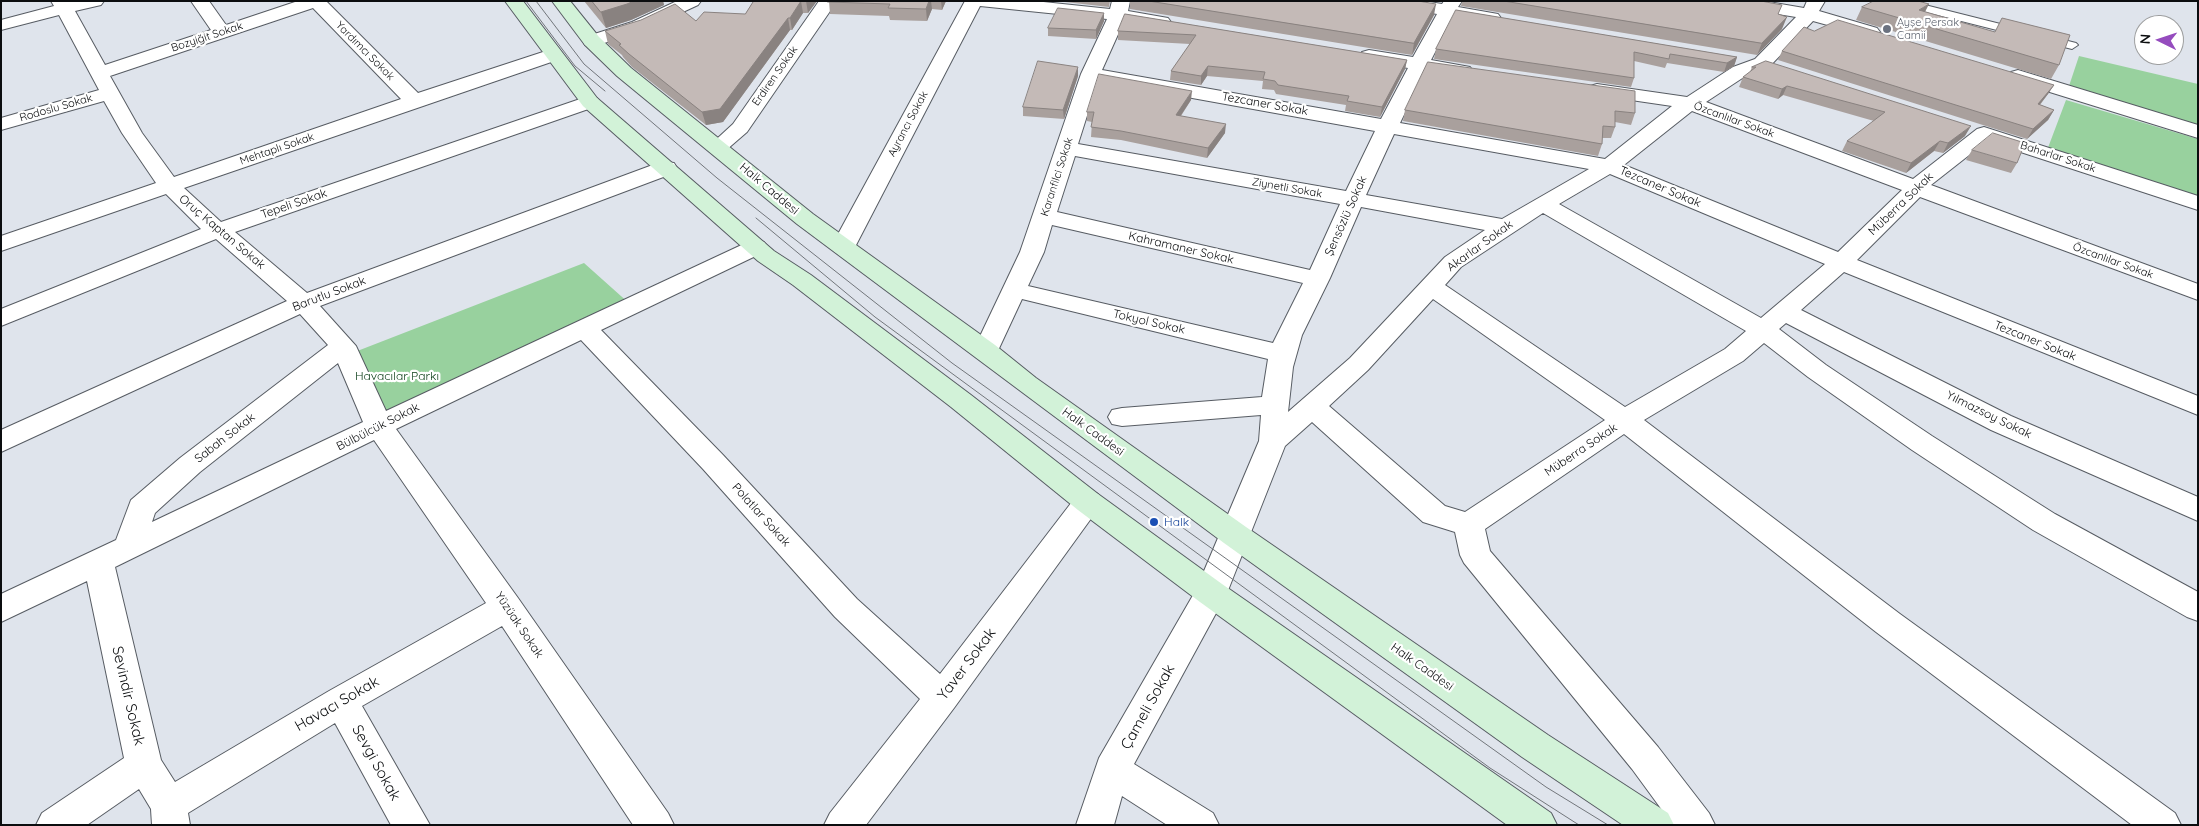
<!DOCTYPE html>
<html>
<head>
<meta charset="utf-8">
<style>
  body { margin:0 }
  #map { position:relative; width:2199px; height:826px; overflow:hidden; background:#dfe4ec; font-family:Quicksand,sans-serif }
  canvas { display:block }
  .frame { position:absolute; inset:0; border:2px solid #0b0d0f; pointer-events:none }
  .north { position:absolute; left:2134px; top:15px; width:50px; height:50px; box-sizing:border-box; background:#fff; border:1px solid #9d9e9f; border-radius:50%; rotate:274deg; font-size:14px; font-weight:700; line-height:20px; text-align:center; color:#0b0d0f }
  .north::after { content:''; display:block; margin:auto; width:18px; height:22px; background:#954cbe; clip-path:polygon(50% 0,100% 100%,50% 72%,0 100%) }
</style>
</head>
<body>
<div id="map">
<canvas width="2199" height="826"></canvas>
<div class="frame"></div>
<div class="north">N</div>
</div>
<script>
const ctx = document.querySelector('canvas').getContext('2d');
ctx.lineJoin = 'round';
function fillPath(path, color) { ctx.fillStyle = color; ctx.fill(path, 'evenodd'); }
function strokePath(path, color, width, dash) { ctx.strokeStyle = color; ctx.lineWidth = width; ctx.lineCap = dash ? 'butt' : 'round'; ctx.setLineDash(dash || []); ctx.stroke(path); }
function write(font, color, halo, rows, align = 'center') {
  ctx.font = font + ' Quicksand,sans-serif'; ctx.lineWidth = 4.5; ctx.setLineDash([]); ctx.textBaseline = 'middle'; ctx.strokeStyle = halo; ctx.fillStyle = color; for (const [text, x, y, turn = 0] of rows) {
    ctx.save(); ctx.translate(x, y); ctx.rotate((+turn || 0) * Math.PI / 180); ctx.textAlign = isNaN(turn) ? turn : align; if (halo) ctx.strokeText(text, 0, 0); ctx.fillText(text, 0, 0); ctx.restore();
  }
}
fillPath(new Path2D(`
  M2079 56 2198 84V125L2069 86Z
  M2066 100 2198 139V203L2046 153Z
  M584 263 631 305 379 427 347 355Z`), '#98d19e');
const lane = new Path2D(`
  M1889 1H1909L2076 43 2078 45 2072 49 1890 3Z`);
const street = new Path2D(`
  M51 1H104L101 5 75 11 105 65 211 30 191 1H209L226 25 298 1H326L418 93 546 51 553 49 560 51 562 55 560 59 184 188 221 222 583 98 590 96 597 98 600 102 597 106 235 232 307 293 658 163 666 162 674 163 677 168 674 173 320 306 356 346 386 411 748 242 756 240 764 242 768 247 764 252 601 330 723 455 857 599 940 674 1078 494 1088 491 1098 494 1103 502 954 708 866 825H824L830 813 920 699 835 617 703 469 581 340 396 429 518 598 668 813 674 825H633L502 626 362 706 430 825H391L335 723 188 813 190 825H152L151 809 139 789 87 825H36L42 813 124 758 87 581 1 622V594L116 540 131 500 180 458 328 345 300 314 1 452V430L287 301 216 239 1 326V309L201 229 166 194 1 251V236L156 183 122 133 104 101 1 130V118L99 90 59 15 1 30V20L54 6ZM313 8 401 99 174 177 142 133 110 76ZM338 363 363 422 152 522 155 513 200 472ZM374 440 486 603 329 691 175 782 161 760 115 567Z
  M677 1H701L698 5 644 30 592 47 585 45 583 41 585 37 632 22Z
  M819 1H837L747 132 725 151 718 153 711 151 708 147 733 124Z
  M965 1H1034L1110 9 1112 1H1130L1128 11 1168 18 1171 22 1168 26 1162 27 1124 21 1102 70 1381 119 1408 68 1362 60 1360 56 1362 52 1369 50 1413 57 1437 14 1390 6 1384 5 1381 1H1423L1442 4 1444 1H1462L1458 7 1498 14 1501 18 1498 22 1492 23 1453 17 1431 60 1470 67 1473 71 1470 75 1463 77 1425 71 1400 123 1605 159 1672 106 1590 94 1587 90 1590 86 1597 84 1687 97 1733 67 1755 59 1796 17 1729 6 1723 5 1720 1H1763L1804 8 1807 1H1825L1819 11 1877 28 1880 32 1877 36 1871 37 1813 21 1769 67 1747 75 1706 102 1913 179 1977 129 1984 127 2198 196V210L1987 141 1931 185 2198 284V300L1920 197 1857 260 2198 396V415L1844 272 1801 310 2011 416 2198 497V521L1991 430 1786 323 1779 329 1826 365 1932 436 2055 514 2198 592V621L2187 617 2033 530 1912 450 1808 377 1764 343 1743 361 1644 420 1900 614 2175 813 2181 825H2132L1876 632 1624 434 1485 529 1490 551 1658 747 1709 813 1715 825H1673L1632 769 1464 563 1460 555 1455 532 1423 522 1312 422 1285 446 1227 593 1134 764 1213 813 1219 825H1167L1122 796 1114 825H1076L1099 758 1196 590 1259 441 1261 415 1122 426 1112 424 1108 417 1112 410 1122 408 1262 397 1268 359 1022 299 995 357 986 359 977 357 973 351 1020 252 1081 74 1107 19 980 6 855 247 851 252 843 254 835 252 831 247ZM1098 81 1375 131 1346 191 1078 144ZM1692 111 1902 190 1838 252 1624 165ZM1394 134 1589 169 1502 219 1366 195ZM1075 156 1340 204 1310 270 1057 212ZM1610 174 1825 264 1761 318 1559 204ZM1361 207 1485 230 1445 257 1350 358 1288 412 1293 367 1302 335 1330 278ZM1543 213 1746 331 1725 349 1625 407 1445 285 1461 267ZM1052 225 1303 283 1273 343 1028 286 1044 252ZM1433 299 1605 420 1465 512 1445 506 1329 406 1368 370Z
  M2018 70 2198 125V138L2011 80 2008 76 2011 72Z`);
const secondary = new Path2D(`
  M505 1H523L597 98 774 251 811 275 971 395 1098 494 1222 584 1551 813 1557 825H1507L1200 602 1078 510 951 407 793 285 758 261 583 106Z
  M552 1H570L599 37 631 68 813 214 995 345 1036 378 1246 527 1548 735 1668 813 1674 825H1623L1522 757 1224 543 797 224 617 76 585 45Z`);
strokePath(lane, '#575c63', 2);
strokePath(street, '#575c63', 2);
strokePath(secondary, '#575c63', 2);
fillPath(lane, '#fff');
fillPath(street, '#fff');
fillPath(secondary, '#d2f2d8');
strokePath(new Path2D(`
  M526 1 575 66 605 91
  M536 1 584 64 717 178 952 363 1546 787 1608 825
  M756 218 875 317 1490 768 1579 825`), '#72767b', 1);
fillPath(new Path2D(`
  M584 1H663L664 5 631 20 606 28Z
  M754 1H817L808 13H803L792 30H790L723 122 706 125 632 67 623 57 622 55 608 44 605 31 696 21 745 14Z
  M829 1H946L942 10 932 9 927 21 890 20 889 16 830 14Z
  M1065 1H1110L1109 7 1065 2Z
  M1130 1H1418L1434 15 1412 55 1130 9Z
  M1462 1H1761L1779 14 1782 29 1757 55 1461 6Z
  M1862 7 1925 12 2059 65 2051 79 1856 20Z
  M1456 10 1737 57 1734 66 1724 72 1667 63 1665 68 1634 61V78L1631 87 1434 59 1436 49Z
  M1125 14 1407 60 1405 69 1380 117 1345 111 1346 105 1276 94 1274 90 1262 89 1263 81 1207 76 1201 85 1170 80 1171 71 1190 44 1118 40V31Z
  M1104 21 1096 39 1048 36V28Z
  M1814 31 2054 85 2048 94 2040 105 2054 110 2048 120 2027 139 1778 60 1782 51Z
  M1766 61 1965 136 1943 153 1934 151 1906 173 1842 151 1847 141 1874 121 1783 95 1778 99 1739 87 1743 77 1750 72 1752 67Z
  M1428 62 1635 113 1631 125 1615 122V127L1611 138H1602V144L1598 156 1403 121 1405 110Z
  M1078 76 1064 119 1023 116V107Z
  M1191 100 1181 116 1225 133 1207 158 1121 140 1091 137 1092 122 1087 121V112Z
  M1972 150 2017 163 2011 173 1966 160Z`), '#a9a09d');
fillPath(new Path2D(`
  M634 1H663L664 5 631 20 606 28 601 12Z
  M801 1 803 13 792 30 790 18Z
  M806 1H817L808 13Z
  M929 1H931L932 9 927 21 926 9Z
  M941 1H946L942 10Z
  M1436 4 1434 15 1412 55 1414 43Z
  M1929 4 1922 18 1919 10Z
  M1104 13V21L1096 39V30Z
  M1787 17 1782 29 1757 55 1762 43Z
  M788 18 790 30 723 122 706 125 702 112Z
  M1737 57 1734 66 1724 72 1727 63Z
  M1407 60 1405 69 1380 117 1382 107Z
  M1208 66 1207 76 1201 85V76Z
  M1078 67V76L1064 119 1063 110Z
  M2054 85 2048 94 2032 114 2038 104Z
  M1787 86 1783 95 1778 99 1782 89Z
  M1192 91 1191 100 1175 124 1176 115Z
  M2054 110 2048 120 2027 139 2033 129Z
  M1226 124 1225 133 1207 158 1208 148Z
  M1971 126 1965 136 1943 153 1948 143Z
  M1940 141 1934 151 1906 173 1911 163Z`), '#898280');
const building = new Path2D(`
  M592 1H634L627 4 601 12Z
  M754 1H801L790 18H788L720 109 702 112 629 54 619 45 621 44 605 31 641 20 675 4 696 21 704 12 745 14Z
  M829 1H929L926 9 888 8 890 4 828 2Z
  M1149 1H1418L1436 4 1414 43Z
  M1504 1H1761L1782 5 1778 14 1787 17 1762 43Z
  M1874 1H1918L1929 4 1919 10 1995 32 2002 18 2070 35 2059 65 1862 7Z
  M1058 8 1104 13 1096 30 1048 28Z
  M1456 10 1737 57 1727 63 1670 54 1669 59 1634 52V78L1436 49Z
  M1125 14 1407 60 1382 107 1347 101 1349 96 1278 85 1275 81 1263 79 1265 72 1208 66 1201 76 1171 71 1196 35 1118 31Z
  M1838 20 2054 85 2038 104 2054 110 2033 129 1782 51 1804 27 1814 31Z
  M1038 61 1078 67 1063 110 1023 107Z
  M1766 61 1971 126 1948 143 1940 141 1911 163 1847 141 1885 112 1787 86 1782 89 1743 77 1756 67H1752Z
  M1428 62 1635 91V113L1615 111V127L1603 126 1602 144 1405 110Z
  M1099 74 1192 91 1176 115 1226 124 1208 148 1121 131 1091 127 1094 112H1087Z
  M1993 133 2025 143 2017 163 1972 150Z`);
fillPath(building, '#c4bab7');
strokePath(building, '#898280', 1);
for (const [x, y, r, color] of [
  [1887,29,5,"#6b7280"],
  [1154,522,5,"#1a4fb4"]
]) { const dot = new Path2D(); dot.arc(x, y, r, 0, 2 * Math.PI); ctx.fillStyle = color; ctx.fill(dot); strokePath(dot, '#fff', 2); }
write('11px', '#5b616d', '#fff', [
  ["Ayşe Persak",1897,23],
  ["Camii",1897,36]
], 'left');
write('11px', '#0b0d0f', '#fff', [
  ["Bozyiğit Sokak",207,37,-18],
  ["Yardımcı Sokak",365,51,45],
  ["Erdiren Sokak",775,76,-55],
  ["Rodoslu Sokak",56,108,-16],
  ["Özcanlılar Sokak",1734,120,20],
  ["Ayrancı Sokak",908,124,-62],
  ["Mehtaplı Sokak",277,149,-19],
  ["Baharlar Sokak",2058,157,18],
  ["Karanfilci Sokak",1057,177,-72],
  ["Ziynetli Sokak",1287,188,10],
  ["Özcanlılar Sokak",2113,261,20]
]);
write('12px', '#0b0d0f', '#fff', [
  ["Tezcaner Sokak",1265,104,10],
  ["Tezcaner Sokak",1660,187,23],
  ["Halk Caddesi",769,189,40],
  ["Tepeli Sokak",294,204,-19],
  ["Müberra Sokak",1901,204,-44],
  ["Şensözlü Sokak",1346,216,-66],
  ["Oruç Kaptan Sokak",222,232,40],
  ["Akarlar Sokak",1480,246,-36],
  ["Kahramaner Sokak",1181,248,13],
  ["Barutlu Sokak",329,294,-21],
  ["Tokyol Sokak",1149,322,13],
  ["Tezcaner Sokak",2035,341,22],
  ["Yılmazsoy Sokak",1989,415,26],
  ["Bülbülcük Sokak",378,427,-27],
  ["Halk Caddesi",1093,432,36],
  ["Sabah Sokak",225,438,-38],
  ["Müberra Sokak",1581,450,-34],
  ["Polatlar Sokak",761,515,48],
  ["Yüzüak Sokak",519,625,56],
  ["Halk Caddesi",1422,667,35]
]);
write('12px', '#063a13', '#fff', [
  ["Havacılar Parkı",397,376]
]);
write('12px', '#164399', '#fff', [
  ["Halk",1164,522]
], 'left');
write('15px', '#0b0d0f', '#fff', [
  ["Yaver Sokak",967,664,-53],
  ["Sevindir Sokak",128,696,77],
  ["Havacı Sokak",337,704,-30],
  ["Çameli Sokak",1148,707,-61],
  ["Sevgi Sokak",376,763,61]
]);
</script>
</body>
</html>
